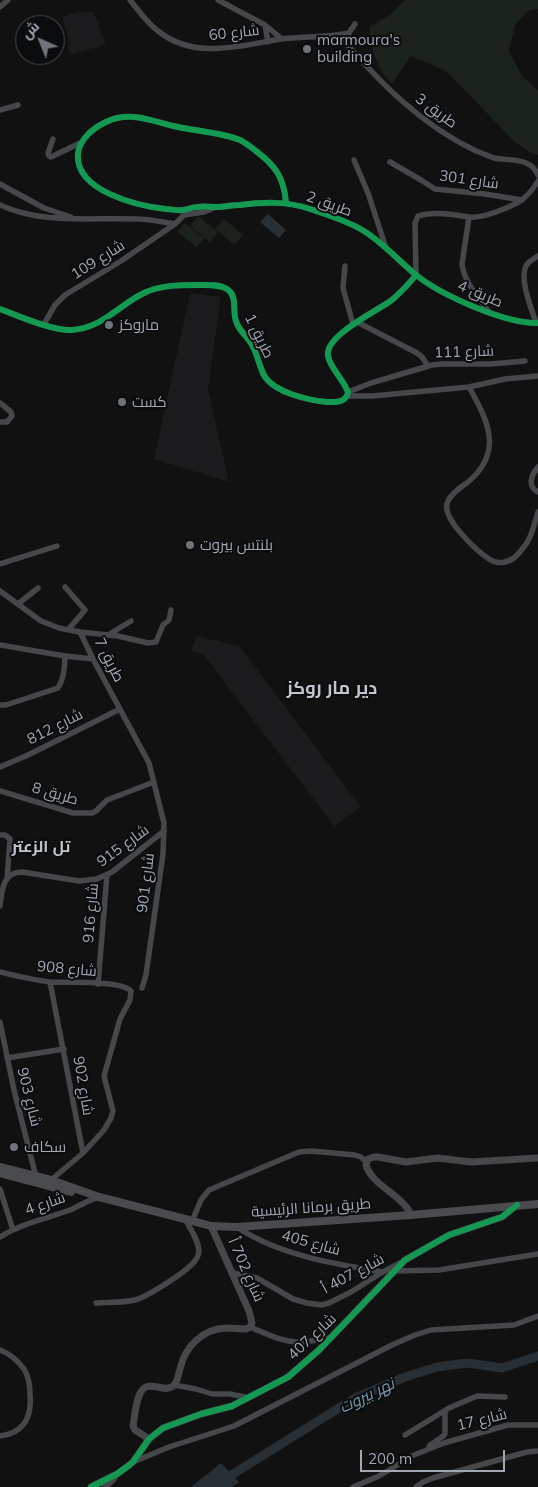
<!DOCTYPE html>
<html>
<head>
<meta charset="utf-8">
<style>
  body { margin:0 }
  #map { position:relative; width:538px; height:1487px; overflow:hidden; background:#111; font-family:Mulish,Cairo,sans-serif }
  canvas { display:block }
  .north { position:absolute; left:15px; top:15px; width:50px; height:50px; box-sizing:border-box; background:#0b0c0d; border:1px solid #474a4f; border-radius:50%; rotate:316deg; font-size:14px; font-weight:700; line-height:20px; text-align:center; color:#a1a8b3 }
  .north::after { content:''; display:block; margin:auto; width:18px; height:22px; background:#6f737a; clip-path:polygon(50% 0,100% 100%,50% 72%,0 100%) }
  .scale { position:absolute; left:360px; top:1450px; width:145px; height:22px; box-sizing:border-box; border:2px solid #a1a8b3; border-top:0; padding-left:6px; font-size:15px; line-height:18px; white-space:nowrap; color:#a1a8b3; -webkit-text-stroke:4px #0b0c0d; paint-order:stroke }
</style>
</head>
<body>
<div id="map">
<canvas width="538" height="1487"></canvas>
<div class="north">ش</div>
<div class="scale">200 m</div>
</div>
<script>
const ctx = document.querySelector('canvas').getContext('2d');
ctx.lineJoin = 'round';
function fillPath(path, color) { ctx.fillStyle = color; ctx.fill(path, 'evenodd'); }
function strokePath(path, color, width, dash) { ctx.strokeStyle = color; ctx.lineWidth = width; ctx.lineCap = dash ? 'butt' : 'round'; ctx.setLineDash(dash || []); ctx.stroke(path); }
function write(font, color, halo, rows, align = 'center') {
  ctx.font = font + ' Mulish,Cairo,sans-serif'; ctx.lineWidth = 4; ctx.setLineDash([]); ctx.textBaseline = 'middle'; ctx.strokeStyle = halo; ctx.fillStyle = color; for (const [text, x, y, turn = 0] of rows) {
    ctx.save(); ctx.translate(x, y); ctx.rotate((+turn || 0) * Math.PI / 180); ctx.textAlign = isNaN(turn) ? turn : align; if (halo) ctx.strokeText(text, 0, 0); ctx.fillText(text, 0, 0); ctx.restore();
  }
}
fillPath(new Path2D(`
  M79 12H93L106 44 70 55 68 46 70 45 62 17Z
  M190 293 221 297 208 389 229 482 154 459Z
  M196 636 239 646 361 807 334 826 204 655 192 651Z`), '#1b1b1d');
fillPath(new Path2D(`
  M405 0H538V9L528 11 515 25 509 51 522 76 538 90V155L532 154 515 142 446 71 411 56 392 84C374 65 373 52 369 27L391 14Z
  M198 216 218 232 210 242 190 226Z
  M224 219 243 235 235 245 215 229Z
  M183 224H186L204 238 197 247 177 232Z`), '#1b221b');
fillPath(new Path2D(`
  M268 214 286 230 279 238 260 222Z
  M221 1463 239 1482 232 1487H191Z`), '#272f34');
strokePath(new Path2D(`
  M212 1487 355 1398 405 1377 437 1367 467 1363 502 1368 538 1356`), '#272f34', 9);
strokePath(new Path2D(`
  M130 0C139 11 147 23 158 31 194 60 240 46 280 39 303 36 326 38 349 33L355 24
  M218 0 265 25 282 39
  M0 7 8 0
  M265 25 268 42
  M339 35C378 81 421 125 476 151 482 153 488 156 494 158 509 161 531 157 538 175
  M0 110 18 105
  M53 139 48 153 49 156 51 157 80 143
  M354 160 368 193 386 248
  M390 162 421 180 435 189 485 194 522 200
  M0 184 44 208 71 217
  M286 203C284 178 276 166 256 151 251 147 246 143 240 140 223 133 197 131 178 127 153 122 131 110 106 122 93 128 80 139 78 153 74 191 138 206 166 209 171 209 177 211 182 210 187 210 192 207 197 207 204 206 210 207 216 207 224 207 232 205 240 205 264 202 287 201 310 209 328 215 348 221 364 231 383 243 398 260 415 274 440 295 506 324 538 323
  M0 205C44 225 90 217 137 219 149 219 162 222 175 224
  M469 217 462 264C464 282 479 298 489 312
  M345 266 343 288 353 324
  M416 275 415 223 418 216C433 211 453 214 468 217 482 219 512 207 523 199 529 194 534 188 538 181
  M0 309C19 316 52 331 72 330 102 328 118 306 142 294 159 285 179 285 198 285 207 285 219 284 227 289 238 296 232 310 236 321 238 330 248 337 252 345 258 355 259 367 265 377 276 393 308 400 327 402 336 402 346 403 348 392 344 380 330 368 328 356 324 336 377 311 392 300 401 292 409 284 416 275
  M357 322 417 353 422 357 428 366
  M536 323C532 309 517 276 528 263 530 261 535 258 538 256
  M44 324 55 305 65 295 121 261 175 224 184 215 204 212 216 207
  M469 387C488 421 504 452 468 482 461 487 449 495 447 504 443 520 477 551 489 559 499 566 512 562 519 553 522 549 526 545 528 541 533 532 535 521 538 512
  M348 392 371 383 432 365 442 364H491L525 361
  M348 396H372L469 387 505 379 538 376
  M0 403 11 412 12 416 7 422H0
  M538 467C531 475 527 486 538 492
  M0 564 57 546
  M65 587 85 610 68 630
  M0 591 41 621 59 628 80 632 93 659 149 763 164 823 163 854 146 975 142 988
  M18 604 38 588
  M80 632 118 636 148 643 156 642 163 625 169 620 171 610
  M108 635 131 621
  M0 645 65 656 93 659
  M0 705H6L58 688C64 679 65 667 65 656
  M0 767 28 755 120 709
  M0 791 73 813H92L96 811 107 800 154 782
  M0 835H5L10 839 7 879
  M0 906C2 892 2 872 22 872L79 881 97 879 112 872 164 831
  M0 972C17 976 33 980 50 982 67 983 121 980 131 991L130 1000 120 1019 104 1076 113 1111 111 1118 104 1130 83 1153
  M50 982 83 1153 51 1180
  M98 984 107 875
  M0 1022 14 1090 36 1177
  M7 1058 64 1049
  M0 1189 13 1230
  M192 1221 201 1200 209 1190 299 1152 311 1151 355 1155 361 1157 366 1162
  M237 1227C278 1255 335 1264 383 1272
  M0 1237C22 1223 46 1219 70 1210 80 1206 88 1200 99 1197
  M396 1271 439 1270 538 1254
  M233 1273 257 1278 293 1299 307 1303 322 1305 329 1303 351 1292 381 1273 400 1263
  M96 1303C108 1302 122 1303 135 1300 147 1297 186 1272 194 1262 196 1260 198 1256 199 1252 199 1241 190 1228 185 1219
  M250 1327C267 1334 284 1343 303 1342 312 1341 322 1339 331 1338
  M0 1350C9 1353 18 1361 24 1369 29 1377 30 1386 30 1395 32 1417 24 1433 0 1436
  M174 1385 196 1389 212 1394H230L245 1397
  M405 1435 449 1408 477 1396 505 1397
  M428 1449 430 1445 442 1437 445 1434V1411
  M133 1462 169 1447 234 1426 392 1345 415 1335 431 1330 514 1325 538 1316
  M353 1487 379 1476 414 1455 444 1443 508 1425H538
  M416 1487 423 1482 433 1478 527 1452 538 1451`), '#45474a', 5.5);
strokePath(new Path2D(`
  M411 1215C403 1195 372 1186 366 1165L368 1159 374 1157H378L406 1162 438 1158 471 1162 538 1158
  M149 1439 135 1430 133 1426C135 1416 136 1391 146 1387 150 1385 154 1387 158 1387 163 1388 168 1390 173 1386 178 1382 178 1375 180 1369 185 1346 203 1329 226 1328 233 1328 239 1329 246 1329L250 1327 252 1323 249 1311 211 1226
  M91 1487 117 1474 128 1466 133 1462 149 1439 163 1428 201 1414 232 1406 288 1377 319 1350 405 1260 449 1235 502 1217 517 1205
  M105 1487 114 1478`), '#45474a', 7);
strokePath(new Path2D(`
  M0 1167 51 1180 99 1197 185 1219 211 1226 237 1227 411 1215 538 1204
  M0 1173 71 1192`), '#494b4e', 8);
strokePath(new Path2D(`
  M286 203C284 178 276 166 256 151 251 147 246 143 240 140 223 133 197 131 178 127 153 122 131 110 106 122 93 128 80 139 78 153 74 191 138 206 166 209 171 209 177 211 182 210 187 210 192 207 197 207 204 206 210 207 216 207 224 207 232 205 240 205 264 202 287 201 310 209 328 215 348 221 364 231 383 243 398 260 415 274 440 295 506 324 538 323
  M0 309C19 316 52 331 72 330 102 328 118 306 142 294 159 285 179 285 198 285 207 285 219 284 227 289 238 296 232 310 236 321 238 330 248 337 252 345 258 355 259 367 265 377 276 393 308 400 327 402 336 402 346 403 348 392 344 380 330 368 328 356 324 336 377 311 392 300 401 292 409 284 416 275
  M91 1487 117 1474 128 1466 133 1462 149 1439 163 1428 201 1414 232 1406 288 1377 319 1350 405 1260 449 1235 502 1217 517 1205`), '#139951', 6);
for (const [x, y, r, color] of [
  [307,49,5,"#6f737a"],
  [109,325,5,"#6f737a"],
  [122,402,5,"#6f737a"],
  [190,545,5,"#6f737a"],
  [14,1147,5,"#6f737a"]
]) { const dot = new Path2D(); dot.arc(x, y, r, 0, 2 * Math.PI); ctx.fillStyle = color; ctx.fill(dot); strokePath(dot, '#0b0c0d', 2); }
write('15px', '#a1a8b3', '#0b0c0d', [
  ["شارع 60",234,33,-6],
  ["طريق 3",436,111,36],
  ["شارع 301",469,180,8],
  ["طريق 2",329,204,20],
  ["شارع 109",98,260,-32],
  ["طريق 4",480,294,23],
  ["طريق 1",259,336,64],
  ["شارع 111",464,352,-2],
  ["7 طريق",109,660,63],
  ["شارع 812",55,727,-27],
  ["طريق 8",55,794,16],
  ["شارع 915",123,846,-36],
  ["شارع 901",146,883,-83],
  ["شارع 916",91,913,-85],
  ["شارع 908",67,969,5],
  ["شارع 902",83,1086,80],
  ["شارع 903",29,1097,76],
  ["شارع 4",45,1204,-19],
  ["طريق برمانا الرئيسية",311,1208,-4],
  ["شارع 405",311,1243,15],
  ["شارع 702 أ",246,1270,66],
  ["شارع 407 أ",353,1274,-28],
  ["شارع 407",312,1337,-43],
  ["شارع 17",482,1420,-14]
]);
write('15px', '#a1a8b3', '#0b0c0d', [
  ["marmoura's",317,40],
  ["building",317,57],
  ["ماروكز",119,325],
  ["كست",132,402],
  ["بلنتس بيروت",200,545],
  ["سكاف",24,1147]
], 'left');
write('bold 16px', '#c2c7cf', '#0b0c0d', [
  ["تل الزعتر",41,847]
]);
write('italic 16px', '#7799af', '#0b0c0d', [
  ["نهر بيروت",367,1396,-26]
]);
write('bold 18px', '#c2c7cf', '#0b0c0d', [
  ["دير مار روكز",332,689]
]);
</script>
</body>
</html>
